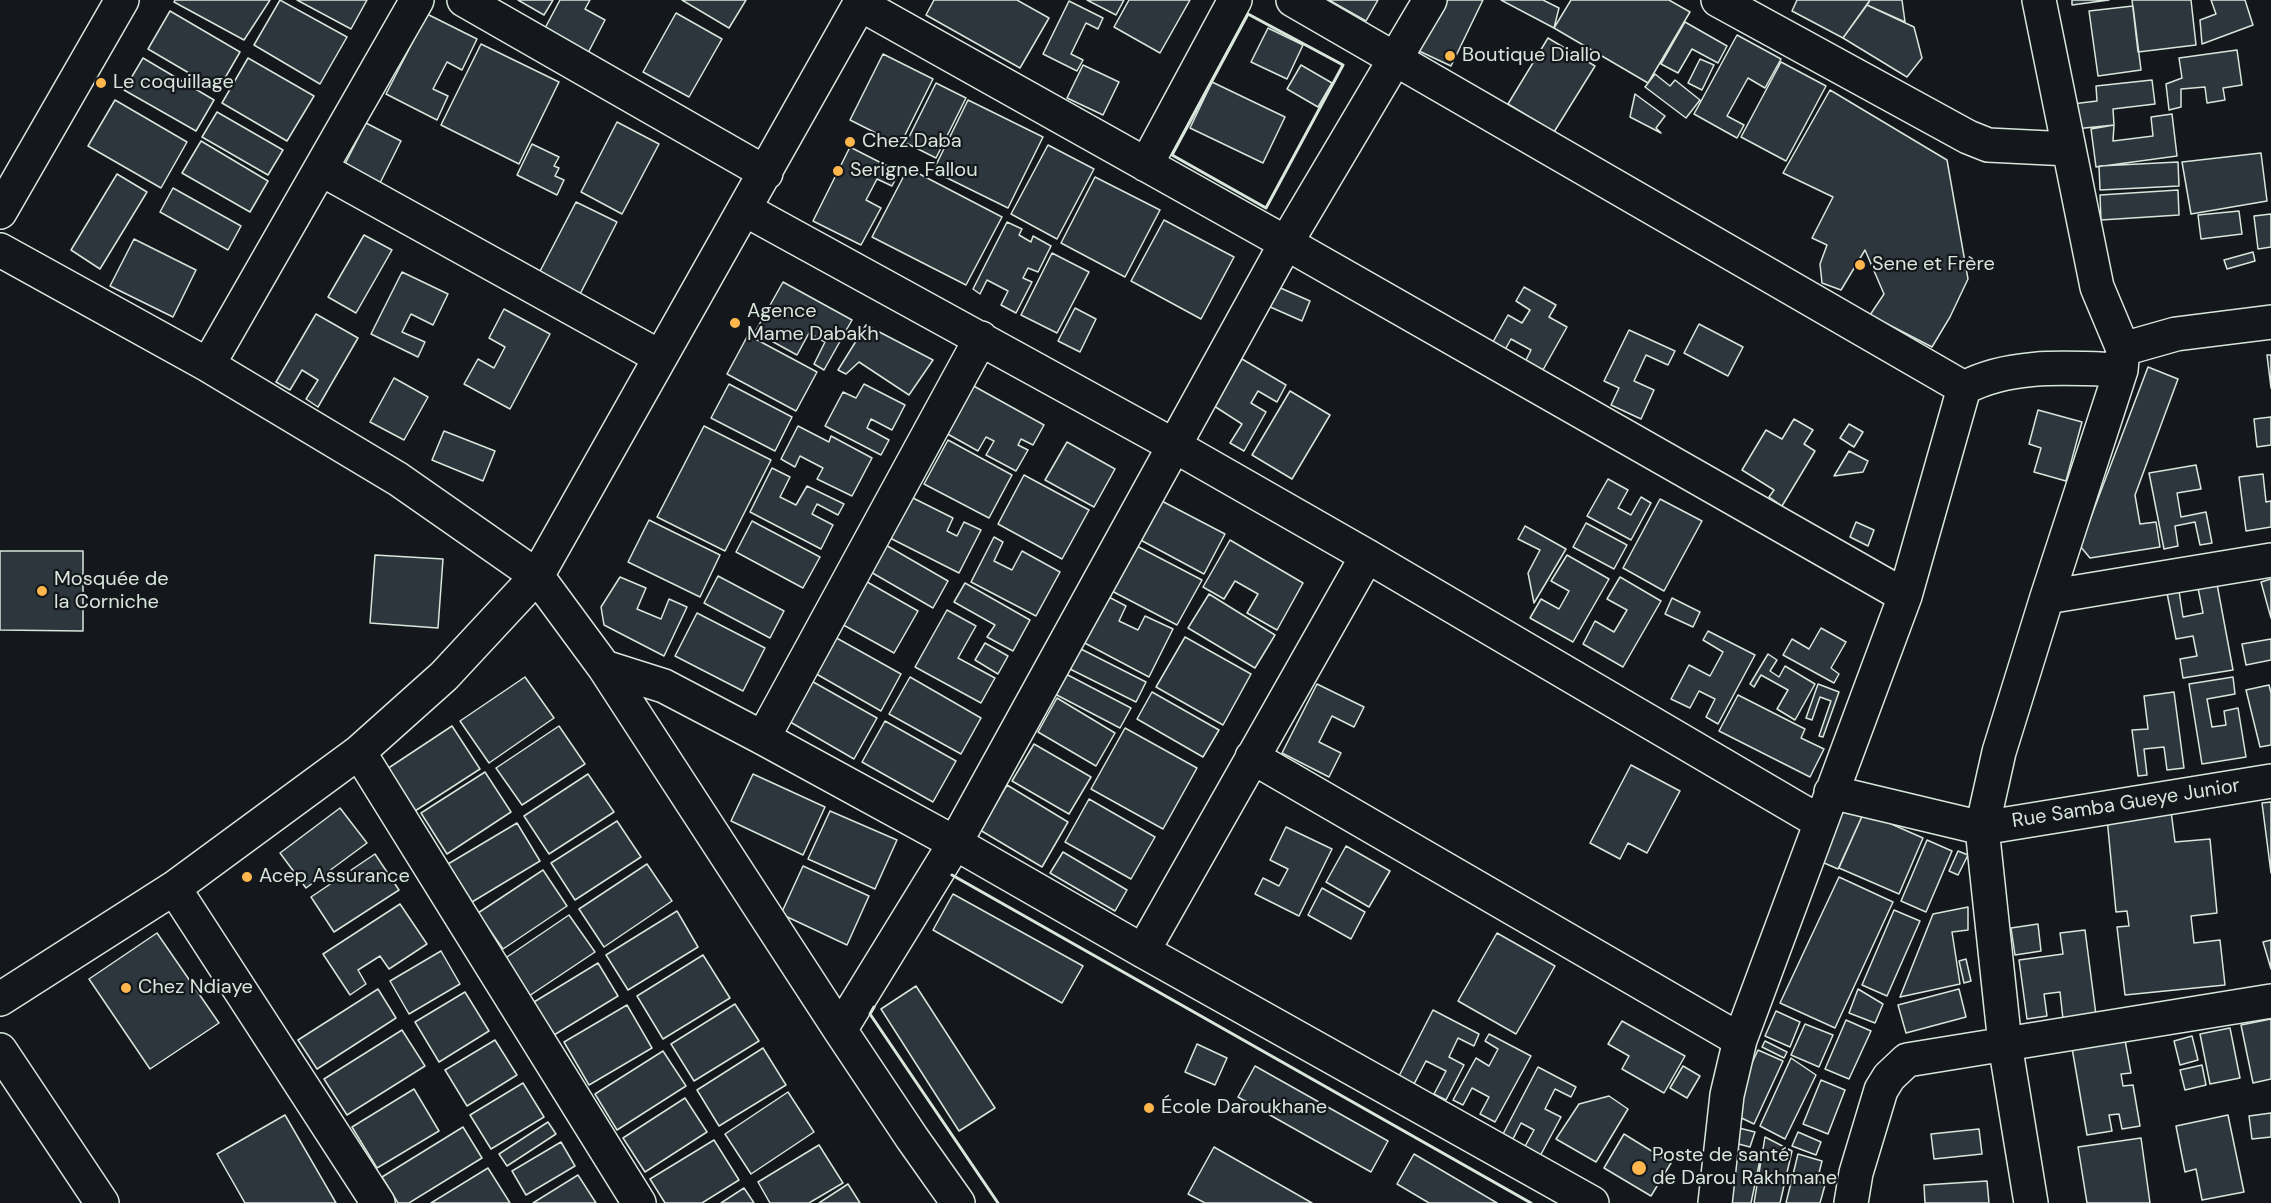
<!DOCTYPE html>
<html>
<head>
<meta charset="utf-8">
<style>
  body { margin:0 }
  canvas { display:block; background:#14181c }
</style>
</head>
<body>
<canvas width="2271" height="1203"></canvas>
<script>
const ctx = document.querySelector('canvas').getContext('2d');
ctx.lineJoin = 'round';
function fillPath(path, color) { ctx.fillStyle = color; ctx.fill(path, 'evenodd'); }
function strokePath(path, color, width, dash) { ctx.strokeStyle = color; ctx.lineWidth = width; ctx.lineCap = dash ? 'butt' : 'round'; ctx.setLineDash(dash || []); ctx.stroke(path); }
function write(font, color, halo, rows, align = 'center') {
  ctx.font = font + ' "DM Sans",sans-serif'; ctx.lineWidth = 4.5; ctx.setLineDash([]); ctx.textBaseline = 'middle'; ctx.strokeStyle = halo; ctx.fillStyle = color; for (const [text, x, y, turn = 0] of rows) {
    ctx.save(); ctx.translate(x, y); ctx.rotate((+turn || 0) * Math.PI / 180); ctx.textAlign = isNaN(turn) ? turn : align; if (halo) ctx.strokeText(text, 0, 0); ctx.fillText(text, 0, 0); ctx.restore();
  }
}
const building = new Path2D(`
  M175 0H270L244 40 174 2Z
  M280 0 347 37 320 84 254 45Z
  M297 0H367L351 29Z
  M518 0H553L544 15Z
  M560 0H590L585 9 605 20 588 53 544 30Z
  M682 0H746L729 28Z
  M934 0H1017L1049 18 1020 68 926 15Z
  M1087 0H1124L1116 15Z
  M1129 0H1190L1160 53 1114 27Z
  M1329 0H1378L1366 21Z
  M1443 0H1483L1451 66 1419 51Z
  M1501 0H1543L1559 8 1554 28Z
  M1571 0H1669L1690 12 1648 83 1554 28Z
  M1797 0H1870L1843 38 1792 11Z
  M1870 0H1902L1905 22 1867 5Z
  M2072 0H2109L2072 5Z
  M2132 0H2191L2196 45 2138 52Z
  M2211 0H2245L2253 25 2202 44 2200 20 2216 14Z
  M1069 1 1103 18 1098 29 1086 23 1071 54 1083 60 1077 71 1043 54Z
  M1867 5 1914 27 1922 58 1907 77 1843 38Z
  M2133 6 2141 70 2098 76 2089 11Z
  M170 11 240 52 218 90 148 49Z
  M676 13 722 39 689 97 643 72Z
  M427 14 477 39 462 70 447 62 433 89 448 96 437 120 386 94Z
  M1685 22 1727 46 1718 63 1692 49 1678 73 1661 64Z
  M1268 28 1303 45 1287 79 1251 62Z
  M1737 35 1781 59 1765 88 1748 78 1727 116 1744 125 1737 138 1694 114Z
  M1548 38 1595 66 1554 132 1508 104Z
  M481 44 559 82 519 164 441 125Z
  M2237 50 2242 85 2223 88 2225 100 2207 103 2205 87 2181 89V107L2169 110 2166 84 2182 78 2179 58Z
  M883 54 933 79 900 145 850 120Z
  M143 58 214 100 196 131 124 90Z
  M248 58 314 96 287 141 222 103Z
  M1700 59 1714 65 1702 90 1688 83Z
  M1781 62 1826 86 1786 161 1741 137Z
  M1083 65 1119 82 1103 115 1067 98Z
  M1301 65 1332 83 1318 107 1287 89Z
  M1655 74 1670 86 1675 80 1700 100 1686 118 1645 87Z
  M2152 80 2155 104 2113 109 2114 125 2075 129 2072 104 2097 101 2096 86Z
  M1212 82 1285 117 1263 163 1190 128Z
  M936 83 966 98 936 158 906 143Z
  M1830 90 1947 160 1968 279 1950 317 1932 347 1870 315 1884 294 1865 250 1841 290 1822 283 1820 264 1827 245 1812 238 1833 197 1783 173Z
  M1635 94 1665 116 1656 128 1661 133 1630 117Z
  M115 100 187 142 161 188 88 146Z
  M968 100 1043 137 1008 208 933 171Z
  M217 112 283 150 268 175 202 137Z
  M2172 114 2177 156 2096 167 2091 129 2114 125 2113 141 2153 136 2151 117Z
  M617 122 659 144 622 214 581 192Z
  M366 123 401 141 380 183 344 166Z
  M201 141 268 181 250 212 182 173Z
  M532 144 559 157 554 166 559 168 555 176 564 180 557 195 517 175Z
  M1048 145 1094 169 1057 239 1011 214Z
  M850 147 899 172 892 186 877 179 866 200 881 208 861 245 813 221Z
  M2261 153 2267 201 2191 214 2182 162Z
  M2178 162 2179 186 2100 190 2099 166Z
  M908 168 1002 217 966 285 872 237Z
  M117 174 147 192 100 269 71 250Z
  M1095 177 1160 210 1125 277 1061 243Z
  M173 188 241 226 228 250 160 212Z
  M2178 190 2179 215 2101 220 2100 195Z
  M576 202 617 222 578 298 537 277Z
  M2239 211 2242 234 2201 239 2198 215Z
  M2271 214V247L2258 249 2254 216Z
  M1164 220 1234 257 1201 319 1131 281Z
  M1007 222 1022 229 1019 235 1031 242 1033 236 1051 246 1038 272 1028 268 1023 278 1032 282 1016 313 1001 305 1008 291 987 280 980 294 973 289Z
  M364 235 392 250 356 313 328 297Z
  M134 239 196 270 173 317 110 286Z
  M2253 252 2255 261 2227 269 2224 260Z
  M1052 253 1089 272 1057 333 1021 315Z
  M402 272 448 294 433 325 411 314 402 332 425 342 418 357 371 334Z
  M783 282 852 320 824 370 814 364 825 342 809 333 797 355 755 332Z
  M1276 286 1310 301 1302 321 1268 306Z
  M1524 287 1556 305 1549 317 1567 327 1539 377 1522 368 1531 350 1511 339 1501 357 1489 349 1508 315 1522 323 1530 310 1516 301Z
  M1075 308 1096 319 1080 352 1058 341Z
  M504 309 550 334 510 409 464 384 478 359 494 368 505 347 489 338Z
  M316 314 358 338 318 407 306 399 318 380 302 370 290 390 276 382Z
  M1699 324 1743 347 1728 376 1684 353Z
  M866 325 933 360 909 395 859 362 846 374 838 370Z
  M1629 330 1675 351 1668 365 1646 355 1634 381 1654 390 1641 419 1611 405 1619 388 1604 381Z
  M748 335 817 372 796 411 727 374Z
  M2267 355H2271V388Z
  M1242 359 1286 385 1277 402 1258 391 1251 403 1266 412 1244 451 1230 443 1242 424 1214 406Z
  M2148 367 2178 379 2135 495 2140 524 2156 522 2160 547 2090 558 2080 546Z
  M394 378 428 397 404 440 370 422Z
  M729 384 792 417 775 451 711 418Z
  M864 384 905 405 892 430 871 419 867 428 889 440 881 455 825 426 843 392 856 398Z
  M970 384 1044 425 1033 445 1021 439 1018 445 1028 450 1016 471 986 455 994 441 986 437 978 451 944 432Z
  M1290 391 1330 415 1292 479 1252 455Z
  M2038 410 2082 422 2066 481 2034 472 2041 448 2029 444Z
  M2271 417V445L2257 447 2254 419Z
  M1794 419 1813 430 1804 444 1815 451 1782 506 1769 497 1774 490 1742 470 1766 430 1782 439Z
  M1849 424 1863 432 1854 447 1840 438Z
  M704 426 771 460 725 551 657 517Z
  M798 426 829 442 831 436 872 458 852 496 817 479 823 468 800 456 795 467 781 459Z
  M444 431 495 451 483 481 432 460Z
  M948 440 1012 475 989 518 924 484Z
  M1067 442 1115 469 1094 507 1045 480Z
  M1849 451 1868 461 1863 472 1834 476Z
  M2196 465 2201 489 2177 493 2181 517 2206 512 2212 543 2200 545 2195 522 2175 526 2178 546 2164 549 2149 473Z
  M772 468 790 477 780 497 796 505 807 486 844 504 838 515 817 504 812 514 833 525 821 549 750 512Z
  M2263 474 2266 502 2271 501V527L2246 531 2239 477Z
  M1024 475 1089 510 1062 559 998 524Z
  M1608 479 1628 490 1618 508 1631 515 1641 497 1651 503 1631 540 1587 516Z
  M911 497 953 518 947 531 957 536 964 522 981 530 959 573 890 538Z
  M1156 498 1225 534 1204 574 1135 537Z
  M1660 499 1702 521 1664 591 1623 568Z
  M649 520 720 555 700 597 628 562Z
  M752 521 820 557 803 588 736 552Z
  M1856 522 1874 530 1868 546 1850 537Z
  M1586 523 1627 545 1614 569 1573 547Z
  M1525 526 1566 549 1534 603 1528 573 1540 550 1518 539Z
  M994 537 1003 542 994 561 1012 570 1022 551 1060 572 1036 616 971 582Z
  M1230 540 1303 583 1277 630 1247 613 1258 594 1235 581 1224 599 1203 587Z
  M1131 543 1202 580 1177 625 1108 589Z
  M884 544 948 581 933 608 869 571Z
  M0 551H83V631L0 630Z
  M375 555 443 559 438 628 370 623Z
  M1567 555 1609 579 1573 642 1530 618 1541 599 1559 609 1569 591 1551 581Z
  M718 576 784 611 770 638 704 603Z
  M620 577 646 588 637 609 661 619 669 599 687 607 664 656 604 625 601 607Z
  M1620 577 1661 601 1623 667 1583 644 1595 621 1614 632 1627 610 1607 599Z
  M862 579 918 611 894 653 838 622Z
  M2271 579V618L2261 582Z
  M965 583 1030 620 1013 651 987 637 995 625 954 602Z
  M2217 584 2233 670 2183 678 2180 659 2197 656 2193 636 2176 639 2167 593 2179 591 2183 617 2203 613 2198 588Z
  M1103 594 1126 606 1119 621 1138 630 1145 616 1173 629 1149 677 1079 640Z
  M1209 594 1275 635 1255 668 1188 628Z
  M1672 598 1700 612 1693 627 1665 614Z
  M947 610 976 626 958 658 995 678 981 703 915 667Z
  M697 613 765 648 743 691 675 656Z
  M1821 628 1846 642 1831 668 1839 674 1834 683 1783 655 1792 639 1809 649Z
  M1708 631 1755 655 1718 724 1706 717 1715 699 1699 691 1690 708 1671 699 1689 665 1710 676 1723 652 1703 640Z
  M833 636 901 674 881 711 813 672Z
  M1185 637 1251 674 1223 725 1156 687Z
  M2271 639V660L2246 665 2242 644Z
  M985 643 1008 656 998 674 975 660Z
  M1077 647 1146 682 1136 702 1066 667Z
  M1768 654 1777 660 1770 671 1779 677 1785 666 1815 684 1795 720 1777 709 1788 690 1761 675 1754 687 1750 684Z
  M1064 673 1131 708 1120 728 1053 693Z
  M525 677 554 718 489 763 460 721Z
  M910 677 981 718 961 754 889 714Z
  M2233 677 2235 694 2207 699 2212 727 2226 725 2224 711 2238 708 2246 757 2202 764 2189 684Z
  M808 679 877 718 854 759 785 719Z
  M1317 684 1364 707 1354 727 1332 716 1319 742 1341 753 1329 777 1282 753Z
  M1818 684 1839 692 1823 737 1819 736 1831 701 1820 697 1812 720 1806 718Z
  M2269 685 2271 693V745L2260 747 2246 690Z
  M1152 692 1219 730 1203 757 1137 719Z
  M2174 692 2184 768 2167 770 2164 747 2144 749 2147 775 2138 776 2132 730 2148 729 2144 696Z
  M1738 695 1805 729 1801 738 1824 749 1810 777 1719 731Z
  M1057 698 1115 733 1096 766 1038 732Z
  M885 721 956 761 933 802 862 762Z
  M452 726 480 769 415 811 387 769Z
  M559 726 585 764 522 805 496 768Z
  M1125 728 1197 768 1163 829 1091 789Z
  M1034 744 1091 777 1069 814 1012 781Z
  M1631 765 1680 791 1647 853 1628 843 1620 859 1590 843Z
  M485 772 511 812 447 854 421 813Z
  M588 774 614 812 549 854 524 816Z
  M753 774 825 807 803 855 731 821Z
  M1007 785 1068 822 1042 867 980 830Z
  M1089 799 1155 837 1131 879 1065 842Z
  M2271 802V873L2262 803Z
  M1839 803 1863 814 1838 869 1815 859Z
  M340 808 367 843 306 888 280 853Z
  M830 811 897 840 875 889 808 859Z
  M2171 811 2175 842 2210 839 2217 913 2191 916 2194 943 2220 940 2225 985 2125 995 2117 927 2129 926 2127 911 2116 912 2107 818Z
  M1864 812 1923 838 1899 894 1839 868Z
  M617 821 641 857 575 900 551 863Z
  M517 823 540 861 472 902 448 864Z
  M1286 827 1332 849 1299 916 1255 894 1263 878 1279 886 1288 869 1270 860Z
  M1927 840 1952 851 1926 912 1901 901Z
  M1346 846 1390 871 1369 907 1326 882Z
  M1958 851 1968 855 1958 875 1949 871Z
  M1063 852 1127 890 1115 911 1050 873Z
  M375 854 399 890 334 932 311 897Z
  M647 864 672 901 604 947 579 909Z
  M803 866 869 896 847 945 781 914Z
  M543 870 567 906 503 949 478 913Z
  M1839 877 1893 902 1835 1028 1780 1003Z
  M1322 888 1365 912 1351 939 1308 915Z
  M953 894 1083 966 1062 1003 933 930Z
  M400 904 427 944 389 969 380 956 358 970 366 984 350 995 323 954Z
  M1968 907V930L1952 932 1960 984 1900 997 1933 914Z
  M1894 910 1920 921 1887 996 1862 985Z
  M677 911 698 947 628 990 606 955Z
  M569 915 595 952 529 996 504 959Z
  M2038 924 2041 951 2015 955 2011 928Z
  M2085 930 2096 1015 2063 1019 2060 992 2044 994 2047 1016 2027 1019 2019 960 2063 954 2060 933Z
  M157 933 219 1023 150 1069 89 979Z
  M1497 933 1555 966 1516 1034 1458 1001Z
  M2271 940V969L2263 942Z
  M441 951 460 984 409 1014 390 981Z
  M703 955 730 998 663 1039 637 996Z
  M1966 959 1971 981 1964 983 1959 961Z
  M598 963 618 996 554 1035 534 1002Z
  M916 986 995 1108 959 1131 881 1009Z
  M378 989 396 1018 317 1069 298 1040Z
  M1858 989 1883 1004 1875 1023 1849 1013Z
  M1959 989 1966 1017 1906 1033 1898 1005Z
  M465 992 489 1031 439 1062 415 1022Z
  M735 1004 759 1041 694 1081 671 1044Z
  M627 1005 652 1048 589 1085 564 1042Z
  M1433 1010 1479 1034 1474 1046 1458 1038 1449 1057 1464 1065 1446 1100 1434 1094 1446 1071 1426 1061 1414 1084 1399 1076Z
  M1776 1011 1800 1022 1790 1047 1765 1036Z
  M2271 1019V1079L2253 1083 2241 1025Z
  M1846 1020 1871 1031 1849 1079 1825 1069Z
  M1622 1021 1685 1056 1664 1093 1622 1069 1629 1056 1608 1044Z
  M1805 1024 1833 1035 1819 1067 1791 1055Z
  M2230 1028 2240 1078 2210 1084 2200 1034Z
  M402 1030 425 1066 347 1115 324 1079Z
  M1489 1034 1531 1056 1495 1122 1480 1114 1489 1097 1472 1088 1463 1105 1453 1100 1476 1058 1489 1066 1498 1049 1485 1041Z
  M2192 1036 2198 1060 2180 1065 2174 1041Z
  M495 1040 517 1075 467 1106 445 1070Z
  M2125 1040 2131 1073 2121 1074 2123 1086 2133 1085 2140 1126 2122 1129 2119 1114 2109 1115 2112 1131 2087 1135 2072 1048Z
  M1765 1041 1787 1052 1784 1058 1762 1047Z
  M1197 1044 1227 1058 1215 1085 1185 1072Z
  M763 1048 786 1085 719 1126 697 1090Z
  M1758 1050 1783 1061 1754 1124 1729 1112Z
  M663 1051 686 1086 617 1130 595 1094Z
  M1791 1058 1816 1075 1785 1139 1760 1126Z
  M2202 1065 2206 1085 2185 1090 2180 1070Z
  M1255 1066 1388 1141 1371 1172 1238 1097Z
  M1683 1066 1700 1076 1687 1098 1670 1088Z
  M1538 1067 1576 1087 1571 1097 1555 1089 1545 1109 1561 1117 1539 1158 1523 1150 1534 1130 1521 1123 1513 1139 1503 1134Z
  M1821 1080 1845 1090 1828 1134 1803 1124Z
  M523 1083 544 1117 491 1149 470 1115Z
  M414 1089 439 1131 377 1168 352 1127Z
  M788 1092 814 1132 751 1174 725 1134Z
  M1609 1096 1628 1109 1596 1162 1556 1139 1579 1104Z
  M685 1098 707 1132 645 1172 623 1138Z
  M2271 1113V1137L2252 1139 2249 1116Z
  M285 1115 336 1203H245L217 1154Z
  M2228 1115 2244 1192 2202 1200 2196 1169 2185 1172 2176 1126Z
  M548 1122 556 1134 507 1166 499 1154Z
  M463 1127 482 1158 409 1203H398L382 1177Z
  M1735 1127 1755 1132 1750 1147 1731 1142Z
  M1979 1129 1982 1154 1934 1159 1931 1134Z
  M1798 1132 1821 1142 1816 1155 1792 1146Z
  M1624 1134 1671 1163 1651 1196 1604 1168Z
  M1765 1137 1792 1151 1780 1203H1754Z
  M2141 1138 2150 1203H2087L2078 1147Z
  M714 1140 739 1180 702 1203H665L650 1179Z
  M561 1142 575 1166 526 1195 512 1171Z
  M819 1145 843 1183 809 1203H770L758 1182Z
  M1214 1147 1312 1203H1205L1188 1194Z
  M1731 1148 1761 1155 1751 1203H1724Z
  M1414 1154 1497 1203H1429L1397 1184Z
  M1798 1154 1822 1161 1817 1181 1825 1185 1820 1203H1786Z
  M488 1168 510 1203H431Z
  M578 1175 596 1203H533Z
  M1987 1181 1989 1203H1925L1924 1185Z
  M848 1184 860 1203H819Z
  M744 1188 754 1203H721Z`);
fillPath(building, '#2c363c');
strokePath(building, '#d8e6dc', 1.5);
const minor = new Path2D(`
  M464 0 766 173
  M1293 0 1964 388
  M1718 0 1968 137 1988 145 2069 149
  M860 4 1286 243 1905 596
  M1146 165 1235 0
  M321 169 660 357
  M744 209 1173 445 1367 556 1820 822
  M0 250 208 365 398 479 537 576 604 667 840 1030 912 1138 958 1203
  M2123 349 2176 334 2271 322
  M208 365 417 0
  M2047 597 2271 560
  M604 667 664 686 763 738 955 843 1143 951 1592 1203
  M763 738 981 338
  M359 752 639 1203
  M1252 757 1740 1040
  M1831 792 1982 828 2271 781
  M174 888 378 1203
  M1143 951 1367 556
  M0 999 174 888 359 752 444 676 537 576 862 0
  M840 1030 955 843 1286 243 1430 0
  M1715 1203 1727 1095 1740 1040 1905 596 1964 388C2011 363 2069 368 2121 370
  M1851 1203 1856 1173 1881 1090 1889 1077 1907 1060 2271 1001
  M2031 1203 2005 1044 1982 828 1999 752 2047 597 2121 370 2123 349 2097 287 2039 0`);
const major = new Path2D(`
  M0 212 122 0
  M0 1050 102 1203`);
strokePath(minor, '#d8e6dc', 36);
strokePath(major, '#d8e6dc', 36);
strokePath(minor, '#14181c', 33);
strokePath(major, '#14181c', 33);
strokePath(new Path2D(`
  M1248 14 1343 65 1266 208 1172 155Z
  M952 875 1531 1203
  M874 1007 870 1014 998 1203`), '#d8e6dc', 3);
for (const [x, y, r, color] of [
  [1450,56,6,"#ffb74d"],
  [101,83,6,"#ffb74d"],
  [850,142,6,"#ffb74d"],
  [838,171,6,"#ffb74d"],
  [1860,265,6,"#ffb74d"],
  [735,323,6,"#ffb74d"],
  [42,591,6,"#ffb74d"],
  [247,877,6,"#ffb74d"],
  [126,988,6,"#ffb74d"],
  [1149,1108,6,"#ffb74d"],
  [1639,1168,8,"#ffb74d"]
]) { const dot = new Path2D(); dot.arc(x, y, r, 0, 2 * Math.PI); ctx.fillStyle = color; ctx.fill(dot); strokePath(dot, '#14181c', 2); }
write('20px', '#d8e6dc', '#14181c', [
  ["Boutique Diallo",1462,56],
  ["Le coquillage",113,83],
  ["Chez Daba",862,142],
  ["Serigne Fallou",850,171],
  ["Sene et Frère",1872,265],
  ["Agence",747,312],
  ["Mame Dabakh",747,335],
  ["Mosquée de",54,580],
  ["la Corniche",54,603],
  ["Acep Assurance",259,877],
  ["Chez Ndiaye",138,988],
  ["École Daroukhane",1161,1108],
  ["Poste de santé",1652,1156],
  ["de Darou Rakhmane",1652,1179]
], 'left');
write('20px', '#d8e6dc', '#14181c', [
  ["Rue Samba Gueye Junior",2126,804,-9]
]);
</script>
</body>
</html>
